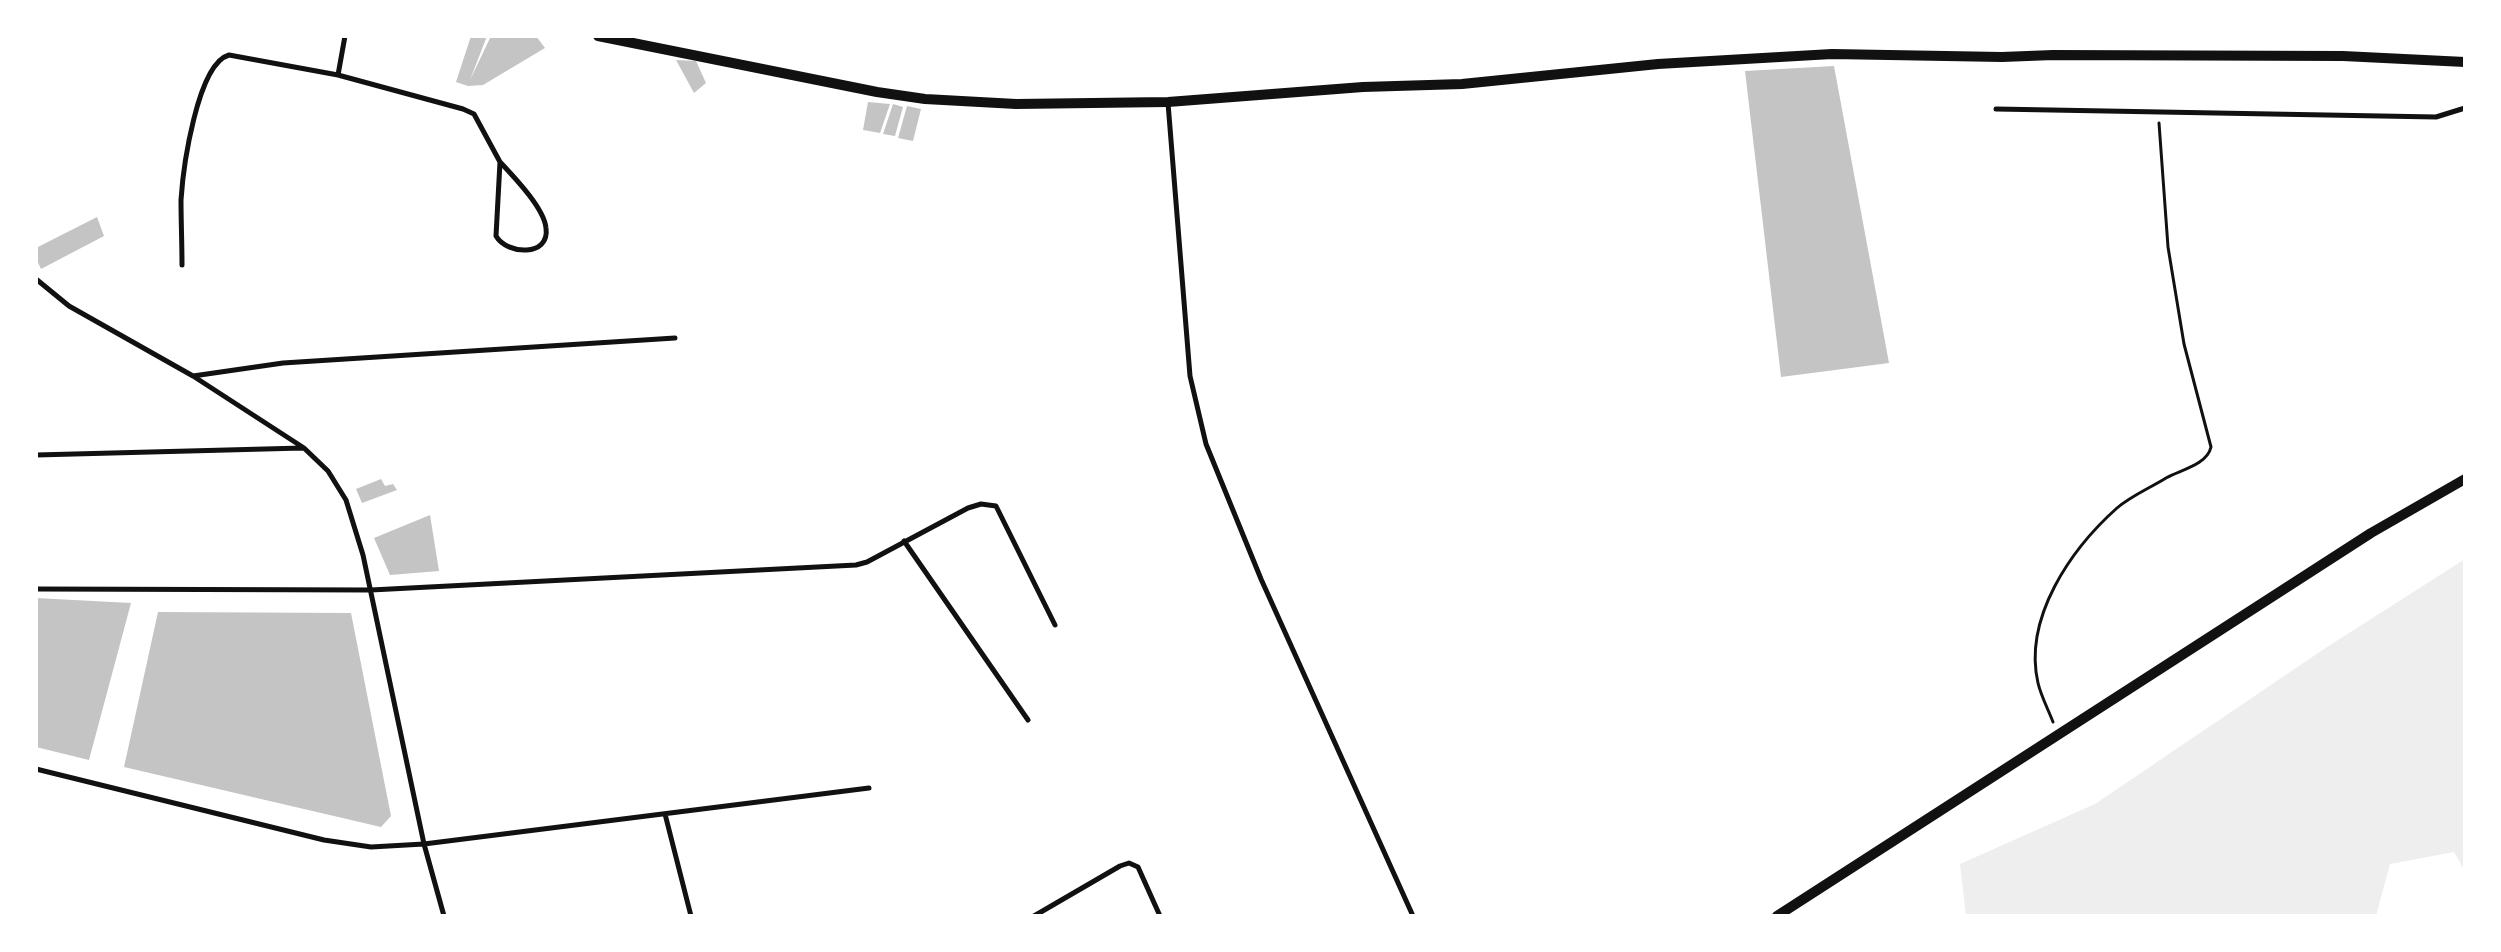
<!DOCTYPE html>
<html>
<head>
<meta charset="utf-8">
<style>
  body { margin:0 }
  #map { position:relative; width:2501px; height:952px; overflow:hidden; background:#fff; font-family:"Exo 2",sans-serif }
  canvas { display:block }
  .frame { position:absolute; inset:0; border:38px solid #fff; pointer-events:none }
</style>
</head>
<body>
<div id="map">
<canvas width="2501" height="952"></canvas>
<div class="frame"></div>
</div>
<script>
const ctx = document.querySelector('canvas').getContext('2d');
ctx.lineJoin = 'round';
function fillPath(path, color) { ctx.fillStyle = color; ctx.fill(path, 'evenodd'); }
function strokePath(path, color, width, dash) { ctx.strokeStyle = color; ctx.lineWidth = width; ctx.lineCap = dash ? 'butt' : 'round'; ctx.setLineDash(dash || []); ctx.stroke(path); }
fillPath(new Path2D(`
  M2465 559V871L2454 852 2390 864 2376 916H1966L1960 864 2095 804 2327 647Z`), '#eee');
fillPath(new Path2D(`
  M471 36H487L470 80 491 36H536L545 48 483 85 468 86 456 82Z
  M676 60 696 61 706 83 694 93Z
  M1834 66 1889 363 1781 377 1745 71Z
  M868 102 890 104 880 133 863 130Z
  M893 104 903 107 895 136 883 134Z
  M907 106 921 109 913 141 898 138Z
  M97 217 104 236 41 269 36 258V248Z
  M381 479 385 486 393 484 397 490 362 503 356 489Z
  M430 515 439 571 390 575 374 538Z
  M36 598 131 603 89 760 36 747Z
  M158 612 351 613 391 816 381 827 124 767Z`), '#c4c4c4');
strokePath(new Path2D(`
  M2053 722C2048 709 2041 696 2038 683 2023 618 2071 549 2117 508 2131 496 2150 488 2166 478 2180 470 2207 465 2211 447L2184 344 2168 247 2159 123`), '#111', 3);
strokePath(new Path2D(`
  M338 75 345 36
  M1168 103 1190 376 1206 444 1261 579 1413 916
  M1996 109 2436 117 2465 108
  M182 265C182 243 181 221 181 200 183 169 197 64 229 55L338 75 463 109 474 114 500 162 496 236C507 255 550 257 546 228 544 208 514 177 500 162
  M36 279 69 306 193 376 304 448 328 471 346 500 363 555 424 844 444 916
  M193 376 283 363 675 338
  M36 455 303 448
  M904 541 1028 720
  M36 589 371 590 856 565 867 562 968 508 981 504 996 506 1055 625
  M36 769 324 840 371 847 424 844 869 788
  M665 814 691 916
  M1034 916 1120 866 1129 863 1138 867 1160 916`), '#111', 5);
strokePath(new Path2D(`
  M598 36 877 92 925 99 1016 104 1168 102 1363 87 1462 84 1658 64 1832 54 2002 57 2053 55 2343 56 2465 62
  M1777 916 2371 533 2465 479`), '#111', 10);
</script>
</body>
</html>
